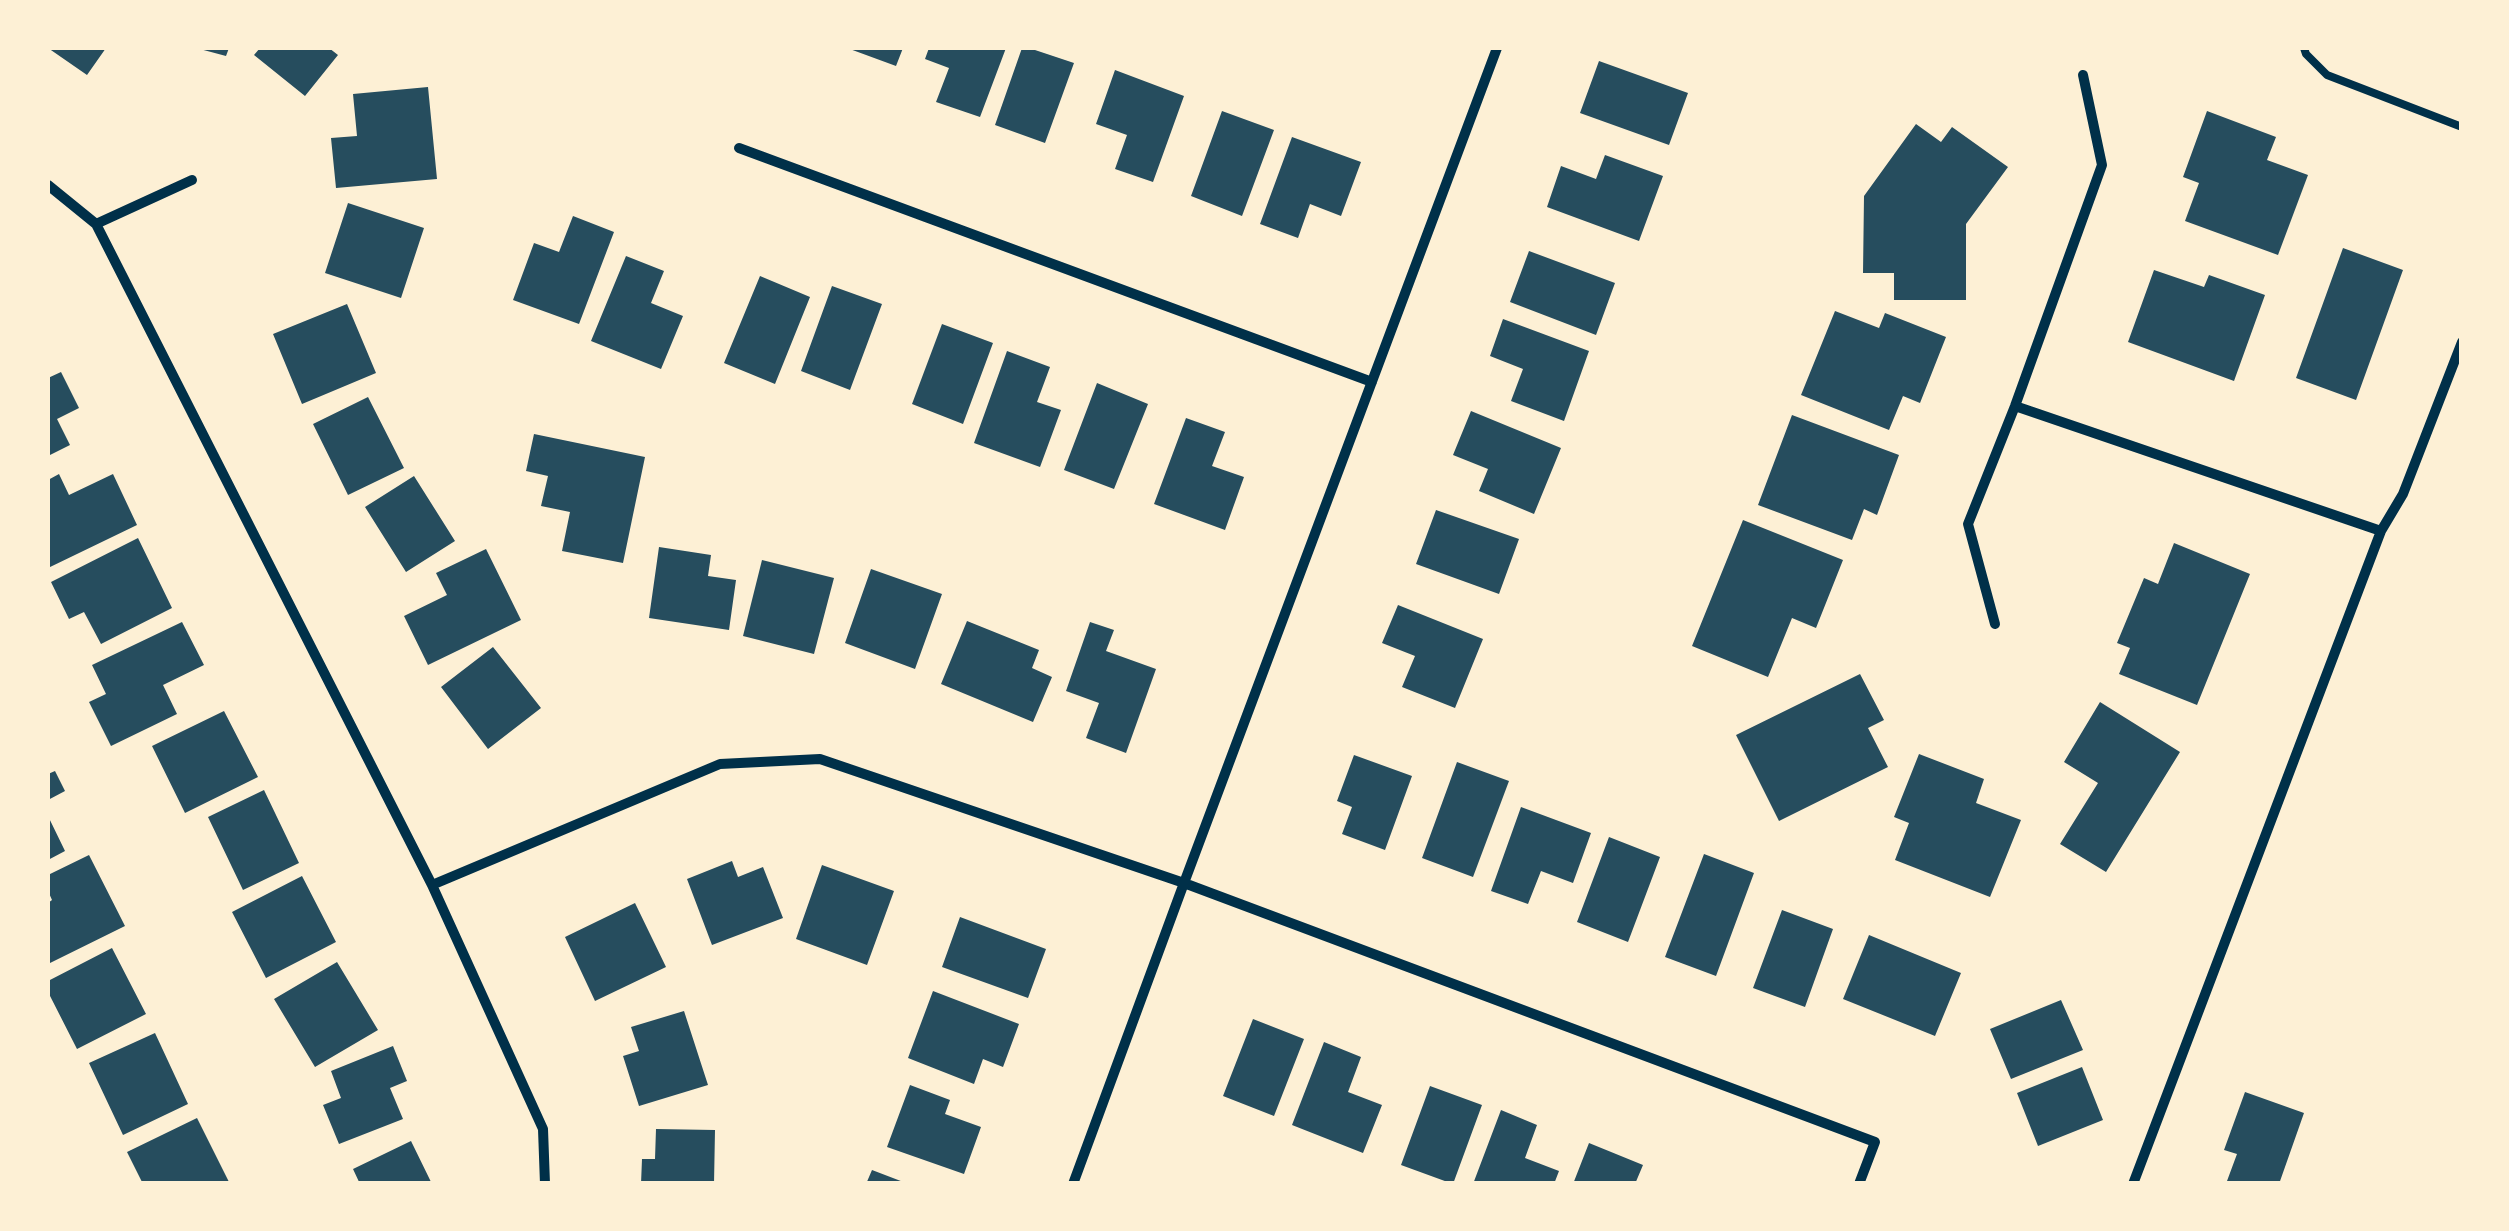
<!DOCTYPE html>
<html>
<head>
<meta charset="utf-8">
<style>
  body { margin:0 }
  #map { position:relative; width:2509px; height:1231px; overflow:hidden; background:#fdf0d5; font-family:"DM Sans",sans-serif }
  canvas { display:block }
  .frame { position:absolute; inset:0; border:50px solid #fdf0d5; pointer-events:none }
</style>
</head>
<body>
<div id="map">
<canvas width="2509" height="1231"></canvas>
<div class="frame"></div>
</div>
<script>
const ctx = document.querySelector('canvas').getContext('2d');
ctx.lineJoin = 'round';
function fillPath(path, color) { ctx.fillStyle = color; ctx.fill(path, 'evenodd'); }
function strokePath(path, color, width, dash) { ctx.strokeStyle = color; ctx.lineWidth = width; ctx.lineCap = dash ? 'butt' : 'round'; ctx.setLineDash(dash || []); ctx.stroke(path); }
fillPath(new Path2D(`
  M48 48H106L87 75Z
  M196 48H229L226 56Z
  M260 48H329L338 55 305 96 254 55Z
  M847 48H903L896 66Z
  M929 48H1006L980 117 936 102 949 68 925 59Z
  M1022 48H1029L1074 63 1045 143 995 125Z
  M1599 61 1688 93 1669 145 1580 113Z
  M1115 70 1184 96 1153 182 1115 169 1127 135 1096 124Z
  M428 87 437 179 336 188 331 138 357 136 353 94Z
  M1222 111 1274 130 1242 216 1191 196Z
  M2207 111 2276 137 2267 160 2308 175 2278 255 2185 221 2199 183 2183 177Z
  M1916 124 1941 142 1952 127 2008 167 1966 224V300H1894V273H1863L1864 196Z
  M1292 137 1361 162 1341 216 1310 204 1298 238 1260 224Z
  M1605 155 1663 176 1639 241 1547 207 1561 166 1596 179Z
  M348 203 424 228 401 298 325 273Z
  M573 216 614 232 579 324 513 300 534 243 559 252Z
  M2343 248 2403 270 2356 400 2296 378Z
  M1529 251 1615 283 1596 335 1510 302Z
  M626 256 664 271 651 303 683 316 661 369 591 341Z
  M2154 270 2204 287 2209 275 2265 295 2234 381 2128 342Z
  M760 276 810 297 775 384 724 363Z
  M832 286 882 304 850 390 801 371Z
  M347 304 376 373 302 404 273 334Z
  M1835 311 1879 328 1885 313 1946 337 1920 403 1903 396 1889 430 1801 395Z
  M1503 319 1589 351 1564 421 1511 401 1523 369 1490 356Z
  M942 324 993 343 963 424 912 404Z
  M1007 351 1050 367 1037 402 1061 410 1040 467 974 443Z
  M61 372 79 408 57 419 70 445 48 456V378Z
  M1097 383 1148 404 1114 489 1064 470Z
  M368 397 404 468 348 495 313 424Z
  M1471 411 1561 448 1534 514 1479 491 1488 469 1453 455Z
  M1792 415 1899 455 1877 515 1864 509 1852 540 1758 505Z
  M1186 418 1225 432 1212 466 1244 477 1225 530 1154 504Z
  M534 434 645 457 623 563 562 551 570 512 541 506 548 476 526 471Z
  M59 474 69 495 113 474 137 525 48 568V480Z
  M414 476 455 541 406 572 365 507Z
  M1436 510 1519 539 1499 594 1416 564Z
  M1743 520 1843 560 1816 628 1792 618 1768 677 1692 646Z
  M138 538 172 608 101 644 84 612 69 619 51 582Z
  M2174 543 2250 574 2197 705 2119 674 2130 648 2117 643 2144 578 2158 584Z
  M659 547 711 555 708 576 736 580 729 630 649 618Z
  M486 549 521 620 428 665 404 616 447 595 436 573Z
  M762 560 834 578 814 654 743 636Z
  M871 569 942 594 915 669 845 643Z
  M1398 605 1483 639 1455 708 1402 687 1415 656 1382 643Z
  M967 621 1039 650 1032 668 1052 677 1033 722 941 684Z
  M182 622 204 665 163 685 177 714 111 746 89 702 106 694 92 665Z
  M1090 622 1114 630 1106 651 1156 669 1126 753 1086 738 1099 703 1066 691Z
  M493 647 541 708 488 749 441 687Z
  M1860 674 1884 720 1868 728 1888 767 1779 821 1736 735Z
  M2100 702 2180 752 2106 872 2060 844 2098 783 2064 762Z
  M224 711 258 777 185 813 152 746Z
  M1919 754 1984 779 1976 803 2021 820 1990 897 1895 860 1909 823 1894 817Z
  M1354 755 1412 776 1385 850 1342 834 1352 807 1337 801Z
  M1457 762 1509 781 1473 877 1422 858Z
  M55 771 65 791 48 800V774Z
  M264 790 299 863 243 890 208 817Z
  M1521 807 1591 833 1573 883 1541 871 1528 904 1491 891Z
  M48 816 65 851 48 860Z
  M1609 837 1660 857 1628 942 1577 922Z
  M1704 854 1754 873 1716 976 1665 957Z
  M89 855 125 926 48 964V903L52 900 48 891V875Z
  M732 861 738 877 763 867 783 918 712 945 687 879Z
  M822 865 894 891 867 965 796 939Z
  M302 876 336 942 266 978 232 912Z
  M635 903 666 967 595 1001 565 937Z
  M1782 910 1833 929 1805 1007 1753 988Z
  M960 917 1046 949 1028 998 942 967Z
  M1869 935 1961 973 1935 1036 1843 999Z
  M112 948 146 1014 77 1049 48 992V981Z
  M337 962 378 1030 315 1067 274 999Z
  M933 991 1019 1024 1003 1067 983 1059 974 1084 908 1058Z
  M2061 1000 2083 1050 2011 1079 1990 1029Z
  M684 1011 708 1085 639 1106 623 1056 639 1051 631 1027Z
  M1253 1019 1304 1039 1274 1116 1223 1096Z
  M155 1033 188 1104 123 1135 89 1063Z
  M1324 1042 1361 1057 1348 1092 1382 1105 1363 1153 1292 1125Z
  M393 1046 407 1081 390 1088 403 1119 339 1144 323 1105 341 1098 331 1071Z
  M2082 1067 2103 1120 2038 1146 2017 1093Z
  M910 1085 950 1100 945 1114 981 1127 964 1174 887 1147Z
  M1430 1086 1482 1105 1453 1184 1401 1165Z
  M2245 1092 2304 1113 2279 1184H2233L2227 1181 2237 1154 2224 1150Z
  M1501 1110 1537 1125 1525 1158 1559 1171 1554 1184H1473Z
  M197 1118 230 1184H143L127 1152Z
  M656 1129 715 1130 714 1184H641L642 1159H655Z
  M411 1141 432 1184H360L353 1169Z
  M1589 1143 1643 1165 1635 1184H1573Z
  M872 1170 906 1183V1184H866Z`), '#264d5e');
strokePath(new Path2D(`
  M2304 48 2306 54 2327 75 2462 127`), '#003049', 8);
strokePath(new Path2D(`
  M739 148 1372 382
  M48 185 96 224 432 885 543 1129 545 1184
  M96 224 192 180
  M2015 406 2381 531
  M1995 624 1968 524 2015 406 2102 165 2083 75
  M432 885 720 764 820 759 1184 883 1875 1142 1859 1184
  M1073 1184 1184 883 1497 48
  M2133 1184 2381 531 2403 494 2462 342`), '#003049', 10);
</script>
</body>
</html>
